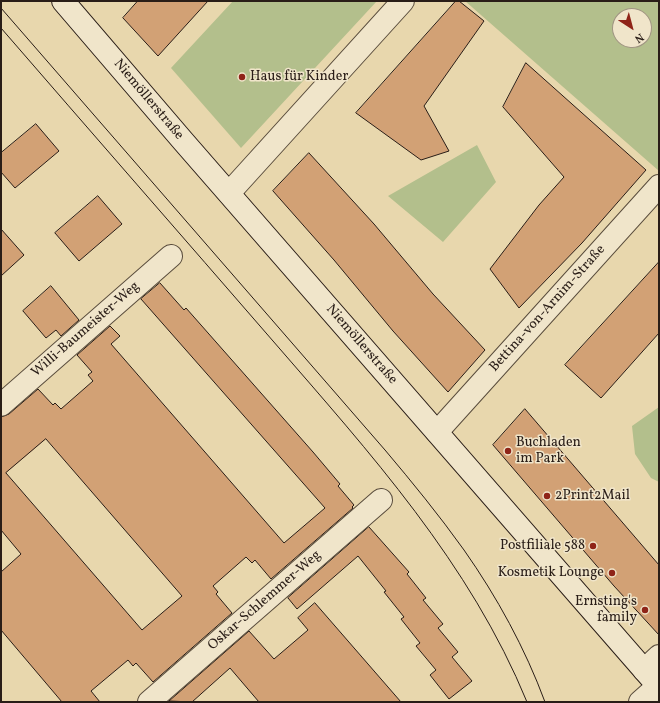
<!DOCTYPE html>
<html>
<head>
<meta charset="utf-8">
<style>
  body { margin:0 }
  #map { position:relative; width:660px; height:703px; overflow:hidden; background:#e8d7ad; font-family:Vollkorn,serif }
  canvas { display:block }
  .frame { position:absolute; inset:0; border:2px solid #291d17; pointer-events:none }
  .north { position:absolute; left:612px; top:8px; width:40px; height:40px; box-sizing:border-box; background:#f0e5ca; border:1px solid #a09582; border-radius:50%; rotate:144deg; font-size:11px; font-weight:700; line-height:16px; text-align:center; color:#291d17 }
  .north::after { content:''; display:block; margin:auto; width:14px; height:18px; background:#8f2418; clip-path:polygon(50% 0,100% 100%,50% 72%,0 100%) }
</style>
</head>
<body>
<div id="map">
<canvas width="660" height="703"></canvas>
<div class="frame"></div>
<div class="north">N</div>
</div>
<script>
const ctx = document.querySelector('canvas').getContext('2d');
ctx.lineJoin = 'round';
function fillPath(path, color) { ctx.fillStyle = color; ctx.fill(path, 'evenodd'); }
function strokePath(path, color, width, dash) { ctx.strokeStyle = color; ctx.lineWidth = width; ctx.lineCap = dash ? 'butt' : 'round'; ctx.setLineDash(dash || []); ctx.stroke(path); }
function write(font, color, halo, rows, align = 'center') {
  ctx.font = font + ' Vollkorn,serif'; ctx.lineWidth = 3; ctx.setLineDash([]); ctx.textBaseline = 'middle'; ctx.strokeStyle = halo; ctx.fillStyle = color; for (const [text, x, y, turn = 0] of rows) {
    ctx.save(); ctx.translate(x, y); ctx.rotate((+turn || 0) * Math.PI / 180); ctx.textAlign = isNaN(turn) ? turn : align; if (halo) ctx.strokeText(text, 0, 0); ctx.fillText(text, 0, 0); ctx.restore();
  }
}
fillPath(new Path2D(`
  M233 1H377L241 148 171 68Z
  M465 1H659V171ZM620 16H644V40H620Z
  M477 145 496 182 443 242 388 196Z
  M659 407V482L651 478 635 454 632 426Z`), '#b3bf8c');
const building = new Path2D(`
  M138 1H208L158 56 123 18Z
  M456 1H459L484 21 424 106 449 151 421 160 356 113Z
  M526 63 646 170 582 243 519 308 490 269 539 205 564 177 503 107Z
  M36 124 59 151 15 188 1 172V153Z
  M309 153 374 224 433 294 485 350 448 392 393 331 334 260 273 191Z
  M98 196 122 224 79 261 55 233Z
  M1 229 24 255 1 276Z
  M659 262V333L601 398 565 365Z
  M160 283 184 310 186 308 313 452 340 484 338 486 354 505 352 507 353 508 271 579 255 560 252 563 246 557 213 586 218 592 216 594 232 613 153 682 136 663 133 666 128 660 91 691 100 702H62L1 630V572L21 554 1 530V417L9 414 38 389 53 405 55 403 61 409 93 381 88 375 92 372 77 355 110 326 120 336 111 344 284 543 325 508 141 299ZM46 439 182 596 142 630 6 473Z
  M51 286 79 320 61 336 56 330 46 338 23 311Z
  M525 409 659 565V635L614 586 493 445Z
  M369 527 409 572 407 574 426 598 423 600 443 624 438 628 458 652 452 657 472 681 449 699 430 675 436 670 416 646 420 643 401 619 404 617 384 592 386 591 358 556 297 609 288 598Z
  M315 603 401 702H259L230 668 192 702 169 701 249 631 274 659 308 630 298 618Z`);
fillPath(building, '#d2a175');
strokePath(building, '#291d17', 1);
const street = new Path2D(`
  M229 193 403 1
  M1 405 171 256
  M437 432 659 186
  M644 670 659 656
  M149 702 381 500
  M640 702 658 686`);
const secondary = new Path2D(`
  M63 1 183 141 659 687`);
strokePath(street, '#594c3c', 24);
strokePath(secondary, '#291d17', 24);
strokePath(street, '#f0e5ca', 22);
strokePath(secondary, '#f0e5ca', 22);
strokePath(new Path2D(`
  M1 8 385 450C412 482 439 515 464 550 497 597 525 648 545 702
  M1 28C91 132 182 236 273 341 370 453 470 563 527 702`), '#291d17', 1);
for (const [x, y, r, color] of [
  [242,77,4,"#8f2418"],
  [508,451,4,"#8f2418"],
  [547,496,4,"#8f2418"],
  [593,546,4,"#8f2418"],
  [612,573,4,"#8f2418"],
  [645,610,4,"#8f2418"]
]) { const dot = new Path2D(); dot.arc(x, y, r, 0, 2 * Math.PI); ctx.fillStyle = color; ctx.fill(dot); strokePath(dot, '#f0e5ca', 1.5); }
write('14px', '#291d17', '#f0e5ca', [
  ["Haus für Kinder",250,77],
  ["Buchladen",516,443],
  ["im Park",516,459],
  ["2Print2Mail",555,496],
  ["Postfiliale 588",585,546,"right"],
  ["Kosmetik Lounge",604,573,"right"],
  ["Ernsting's",637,602,"right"],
  ["family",637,618,"right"]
], 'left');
write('14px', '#291d17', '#f0e5ca', [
  ["Niemöllerstraße",148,100,50],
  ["Bettina-von-Arnim-Straße",548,309,-48],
  ["Willi-Baumeister-Weg",86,330,-41],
  ["Niemöllerstraße",361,345,49],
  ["Oskar-Schlemmer-Weg",265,601,-41]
]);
</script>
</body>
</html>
